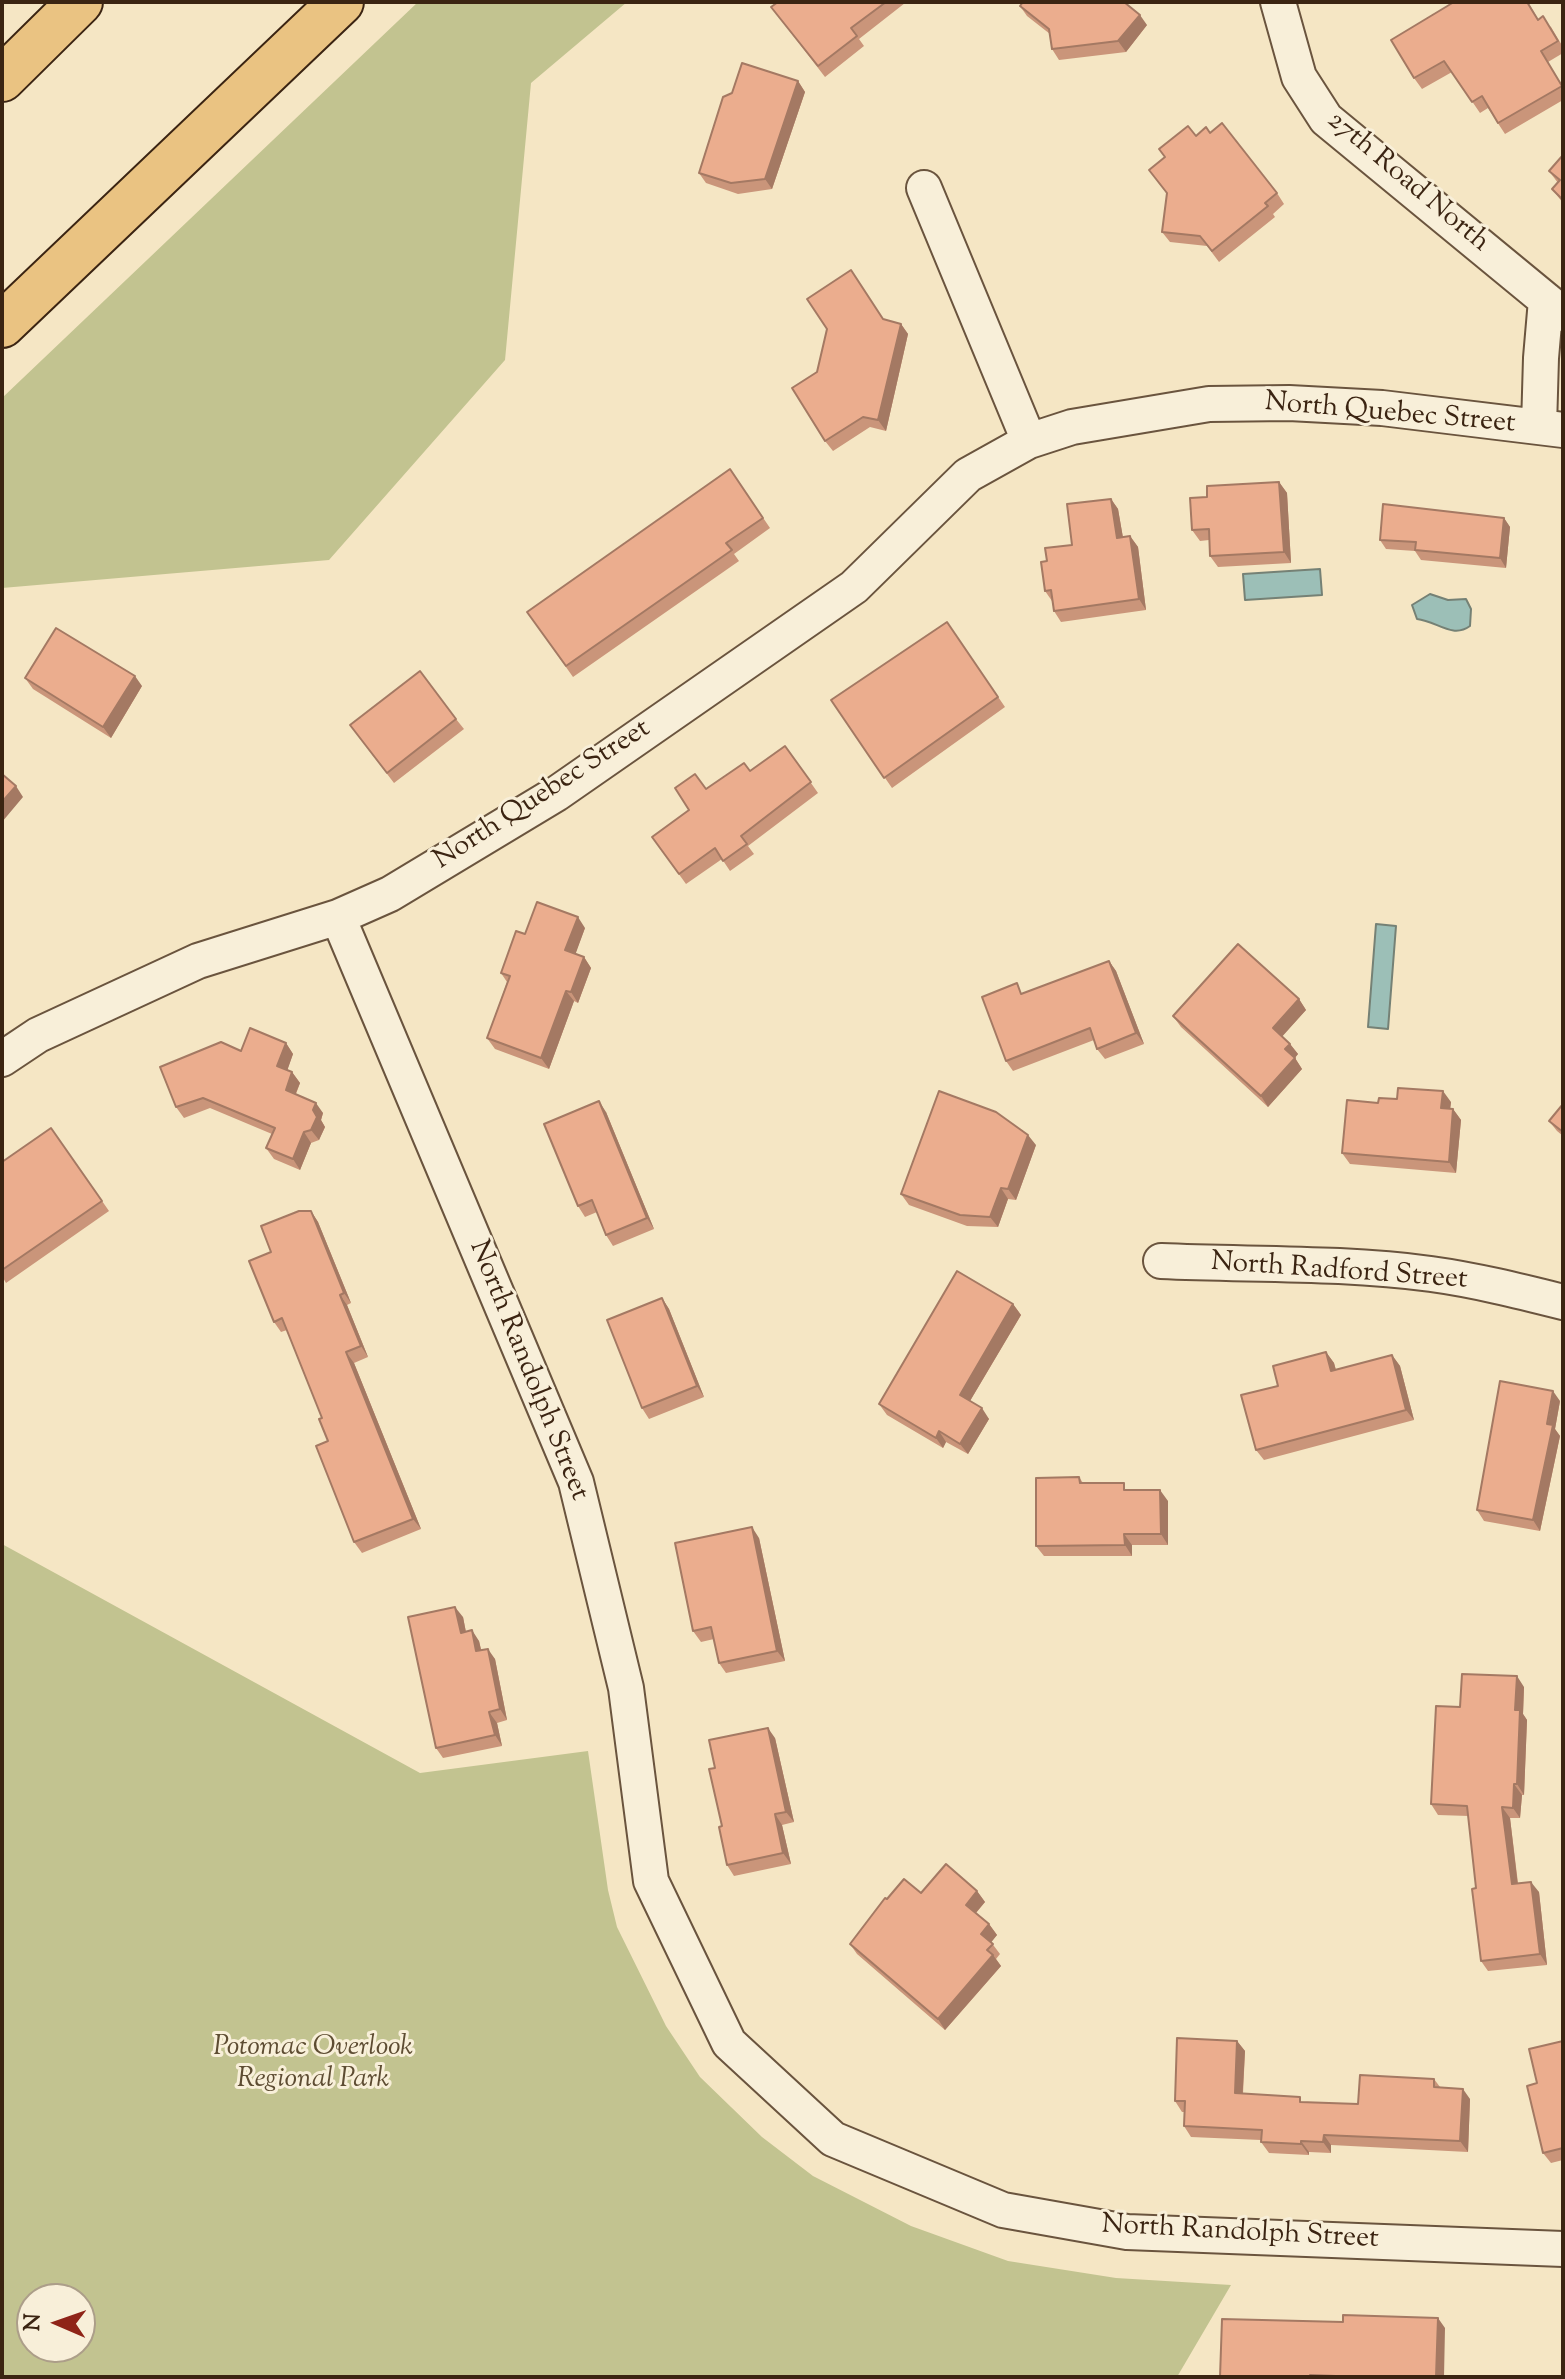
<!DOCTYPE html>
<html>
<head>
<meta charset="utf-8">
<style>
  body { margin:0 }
  #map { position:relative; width:1565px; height:2379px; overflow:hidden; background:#f5e6c4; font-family:"Sorts Mill Goudy",serif }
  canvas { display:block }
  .frame { position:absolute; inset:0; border:4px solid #3b2412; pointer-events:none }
  .north { position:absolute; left:16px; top:2283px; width:80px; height:80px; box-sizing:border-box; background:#f8efd9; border:2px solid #ac9e89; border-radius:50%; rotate:272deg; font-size:22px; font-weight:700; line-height:32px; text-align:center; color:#3b2412 }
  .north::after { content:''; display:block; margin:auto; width:28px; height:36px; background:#8f2418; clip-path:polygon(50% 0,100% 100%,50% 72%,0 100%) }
</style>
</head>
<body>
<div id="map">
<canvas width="1565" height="2379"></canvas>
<div class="frame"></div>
<div class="north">N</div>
</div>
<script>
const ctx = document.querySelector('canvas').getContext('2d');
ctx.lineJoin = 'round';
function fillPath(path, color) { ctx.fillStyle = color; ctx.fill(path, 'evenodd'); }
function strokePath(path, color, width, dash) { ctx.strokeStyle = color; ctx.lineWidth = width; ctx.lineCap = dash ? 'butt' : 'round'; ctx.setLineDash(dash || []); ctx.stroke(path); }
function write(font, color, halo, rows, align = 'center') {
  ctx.font = font + ' "Sorts Mill Goudy",serif'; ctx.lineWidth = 6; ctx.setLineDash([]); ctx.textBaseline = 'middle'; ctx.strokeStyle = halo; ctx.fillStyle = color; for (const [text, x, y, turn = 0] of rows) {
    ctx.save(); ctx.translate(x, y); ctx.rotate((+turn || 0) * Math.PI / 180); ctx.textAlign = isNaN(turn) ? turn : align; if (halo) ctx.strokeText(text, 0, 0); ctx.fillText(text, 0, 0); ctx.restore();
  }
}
fillPath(new Path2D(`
  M418 2H627L531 83 505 360 329 560 2 588V398Z
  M2 1544 420 1773 588 1751 608 1890 617 1927 666 2026 700 2077 762 2137 813 2176 911 2226 1008 2261 1116 2278 1231 2285 1177 2377H2ZM32 2299H80V2347H32Z`), '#c2c390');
const water = new Path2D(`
  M1320 569 1322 595 1245 600 1243 574Z
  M1430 594 1448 600 1466 599 1471 609 1470 626C1452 639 1437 621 1417 619L1412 605Z
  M1376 924 1396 926 1388 1029 1368 1027Z`);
fillPath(water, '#9cbfb7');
strokePath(water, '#758175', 2);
const street = new Path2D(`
  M1278 2 1299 77 1326 119 1563 314
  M924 188 1029 441
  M1539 427 1541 358 1546 300
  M338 917 576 1482 626 1688 651 1881 729 2043 833 2139 1003 2210 1127 2232 1563 2249
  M2 1059 38 1035 198 961 338 917 390 894 556 794 854 587 968 475 1029 441 1072 427 1209 404 1289 403 1382 408 1563 430
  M1161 1261C1250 1265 1342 1262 1431 1274 1475 1280 1519 1291 1563 1302`);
const highway = new Path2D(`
  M2 79 80 2
  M2 325 341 2`);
strokePath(street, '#6a543e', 38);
strokePath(highway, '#3b2412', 48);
strokePath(street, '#f8efd9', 34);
strokePath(highway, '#eac382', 44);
fillPath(new Path2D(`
  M778 2H904L905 3 859 39 864 46 825 77 771 7Z
  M1454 2H1528L1538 19 1551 27 1563 47V53L1548 62 1563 87V100L1505 134 1488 108 1480 113 1452 72 1422 89 1414 78Z
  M1020 6 1147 25 1126 52 1059 60 1052 49 1050 34 1027 16Z
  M798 81 805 92 772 189 738 194 706 183 699 173Z
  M1210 133 1277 193 1284 204 1273 214 1275 217 1219 262 1207 246 1170 242 1162 232 1167 194 1149 170 1196 136Z
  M1563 155V203L1552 189 1558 183 1549 171Z
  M883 319 901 324 908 334 886 431 870 427 833 451 825 441 817 372Z
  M730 469 770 528 734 554 739 561 573 677 527 612Z
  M1279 482 1287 493 1291 563 1218 567 1210 556 1209 540 1200 541 1192 530 1207 497Z
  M1111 499 1118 509 1123 538 1130 536 1138 547 1146 610 1061 622 1054 611 1052 601 1045 591 1047 561 1072 545Z
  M1504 518 1510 527 1506 568 1421 560 1415 551 1386 549 1380 540Z
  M947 622 1005 707 892 788 831 700Z
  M25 678 142 686 111 738 33 689Z
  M456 719 464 729 394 783 358 736Z
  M785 746 818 793 748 846 754 854 730 871 722 859 686 884 652 837 689 810 706 789 750 771Z
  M585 928 575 954 584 957 591 968 578 1003 574 1001 549 1069 495 1049 487 1038 507 982 501 973 525 934Z
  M1109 961 1116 971 1144 1044 1105 1059 1097 1049 1094 1040 1013 1071 1006 1061 1024 993Z
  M1299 999 1306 1010 1282 1036 1290 1044 1298 1054 1295 1058 1302 1069 1268 1107 1181 1027 1173 1016Z
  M286 1043 293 1054 287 1070 292 1072 300 1083 296 1094 323 1113 321 1120 325 1127 319 1140 311 1143 300 1170 274 1159 266 1148 272 1134 210 1108 184 1118 176 1107 241 1051Z
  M1451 1102 1450 1109H1453L1461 1120 1456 1173 1350 1164 1342 1153 1378 1103Z
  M1563 1104V1136L1557 1131 1549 1121Z
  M606 1112 654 1229 613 1246 606 1235 597 1212 585 1217 578 1206Z
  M51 1128 109 1211 6 1283 2 1276V1162Z
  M1036 1145 1016 1200 1008 1199 998 1227 967 1226 909 1205 901 1194Z
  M311 1211 318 1222 351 1303 347 1305 368 1357 354 1363 421 1529 362 1553 354 1542 322 1418 287 1330 281 1332 274 1322 271 1252Z
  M662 1298 669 1309 704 1397 649 1419 642 1408Z
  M1013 1304 1021 1315 970 1401 989 1419 968 1454 946 1442 943 1448 887 1415 879 1404Z
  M1326 1352 1334 1363 1336 1370 1392 1355 1400 1366 1414 1420 1264 1460 1256 1450 1278 1386Z
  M1560 1401 1555 1429 1560 1436 1540 1531 1484 1521 1477 1510Z
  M1079 1477 1083 1483 1129 1490 1168 1501V1545H1132V1556H1044L1036 1546Z
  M759 1538 785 1661 726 1673 719 1663 714 1639 701 1642 693 1631Z
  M463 1617 466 1632 479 1641 481 1650 495 1659 507 1720 497 1723 502 1746 443 1758 436 1748Z
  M1524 1687 1523 1714 1527 1720 1524 1795H1522L1520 1818H1510L1518 1883 1539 1892 1547 1965 1488 1971 1481 1961 1476 1888 1469 1816 1438 1815 1431 1804 1460 1707Z
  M775 1738 794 1822 782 1825 791 1864 734 1876 727 1865 715 1768Z
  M977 1891 985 1902 976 1913 989 1924 997 1935 991 1942 1000 1954 996 1959 1001 1966 945 2030 857 1954 850 1944 887 1899 921 1893Z
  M1237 2041 1245 2051 1243 2094 1304 2102 1358 2104 1434 2079 1440 2087 1470 2099 1468 2152 1331 2145V2153L1309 2152V2155L1269 2153 1261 2142V2140L1191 2137 1184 2126V2112H1182L1175 2101Z
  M1563 2041V2160L1551 2163 1543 2153 1537 2083Z`), '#ca957a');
fillPath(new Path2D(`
  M1140 15 1147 25 1126 52 1118 41Z
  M798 81 805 92 772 189 765 179Z
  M901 324 908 334 886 431 878 420Z
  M1279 482 1287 493 1291 563 1284 552Z
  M1111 499 1118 509 1125 549 1117 538Z
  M1504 518 1510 527 1506 568 1500 558Z
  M1130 536 1138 547 1146 610 1139 599Z
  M135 676 142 686 111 738 103 727Z
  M16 786 23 797 2 822V802Z
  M578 917 585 928 573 961 565 950Z
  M584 957 591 968 578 1003 571 992Z
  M1109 961 1116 971 1144 1044 1136 1033Z
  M566 991 574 1001 549 1069 541 1058Z
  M1299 999 1306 1010 1280 1039 1273 1028Z
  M286 1043 293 1054 285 1077 277 1066Z
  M1290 1044 1298 1054 1293 1060 1285 1049Z
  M1295 1058 1302 1069 1268 1107 1261 1096Z
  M292 1072 300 1083 293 1100 286 1090Z
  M1443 1091 1451 1102 1449 1119 1441 1108Z
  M599 1101 606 1112 654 1229 647 1218Z
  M316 1103 323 1113 321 1120 325 1127 319 1140 311 1130 313 1110Z
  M1453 1109 1461 1120 1456 1173 1449 1162Z
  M304 1132 311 1143 300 1170 293 1159Z
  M1028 1135 1036 1145 1016 1200 1008 1189Z
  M1001 1188 1008 1199 998 1227 990 1217Z
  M311 1211 318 1222 351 1303 344 1293Z
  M340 1295 347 1305 368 1357 361 1346Z
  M662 1298 669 1309 704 1397 697 1386Z
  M1013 1304 1021 1315 967 1406 960 1395Z
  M346 1352 354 1363 421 1529 413 1519Z
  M1326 1352 1334 1363 1339 1382 1331 1371Z
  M1392 1355 1400 1366 1414 1420 1406 1410Z
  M1553 1391 1560 1401 1555 1429 1560 1436 1540 1531 1533 1520Z
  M982 1408 989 1419 968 1454 960 1444Z
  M939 1431 946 1442 943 1448 936 1438Z
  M1160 1490 1168 1501V1545L1161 1534Z
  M752 1527 759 1538 785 1661 777 1651Z
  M1124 1534 1132 1545V1556L1125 1545Z
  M455 1607 463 1617 468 1643 461 1633Z
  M472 1630 479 1641 484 1662 476 1651Z
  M488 1649 495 1659 507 1720 500 1709Z
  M1517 1676 1524 1687 1523 1714 1527 1720 1524 1795 1517 1784 1515 1710Z
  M489 1712 497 1723 502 1746 495 1735Z
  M768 1728 775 1738 794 1822 786 1812Z
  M1514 1784 1522 1795 1520 1818 1513 1808Z
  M1502 1807 1510 1818 1519 1895 1512 1884Z
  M775 1814 782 1825 791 1864 783 1853Z
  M1531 1882 1539 1892 1547 1965 1540 1954Z
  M977 1891 985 1902 974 1915 966 1905Z
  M989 1924 997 1935 989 1945 981 1934Z
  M993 1955 1001 1966 945 2030 938 2019Z
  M1237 2041 1245 2051 1242 2104 1235 2093Z
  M1463 2089 1470 2099 1468 2152 1460 2141Z
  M1324 2135 1331 2145V2153L1323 2142Z
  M1301 2141 1309 2152V2155L1301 2144Z
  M1438 2318 1445 2328 1444 2377H1436Z`), '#a47963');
const building = new Path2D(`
  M778 2H886L851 28 857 36 818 66 771 7Z
  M1023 2H1124L1140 15 1118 41 1052 49 1049 29 1020 6Z
  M1454 2H1527L1538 20 1543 16 1558 41 1541 51 1562 86 1498 123 1482 96 1472 102 1444 61 1414 78 1391 40Z
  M742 63 798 81 765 179 731 183 699 173 723 97 732 93Z
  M1222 123 1277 193 1265 203 1268 206 1212 251 1200 236 1162 232 1167 193 1149 170 1165 157 1159 149 1188 126 1196 136 1206 127 1210 133Z
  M1563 155V200L1552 189 1560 180 1549 171Z
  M851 270 883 319 901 324 878 420 863 417 825 441 792 388 817 372 827 329 807 299Z
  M730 469 763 518 726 543 732 550 566 666 527 612Z
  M1279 482 1284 552 1210 556 1209 529 1192 530 1190 498 1207 497V486Z
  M1111 499 1117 538 1130 536 1139 599 1054 611 1051 590 1045 591 1041 562 1047 561 1045 548 1072 545 1067 504Z
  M1383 504 1504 518 1500 558 1415 550 1416 542 1380 540Z
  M947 622 998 697 884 778 831 700Z
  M56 628 135 676 103 727 25 678Z
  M420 671 456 719 387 773 350 725Z
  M785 746 811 782 741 836 747 844 723 861 715 848 679 874 652 837 689 810 675 788 695 774 706 789 744 763 750 771Z
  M2 774 16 786 2 802Z
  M537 902 578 917 565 950 584 957 571 992 566 991 541 1058 487 1038 510 976 501 973 516 931 525 934Z
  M1238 944 1299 999 1273 1028 1290 1044 1285 1049 1295 1058 1261 1096 1173 1016Z
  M1109 961 1136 1033 1097 1049 1090 1028 1006 1061 982 997 1017 983 1021 994Z
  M250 1028 286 1043 277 1066 292 1072 286 1090 316 1103 313 1110 317 1117 311 1130 304 1132 293 1159 266 1148 275 1128 203 1098 176 1107 160 1067 221 1042 241 1051Z
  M1398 1088 1443 1091 1441 1108 1453 1109 1449 1162 1342 1153 1347 1100 1378 1103 1379 1098 1397 1099Z
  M939 1091 996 1112 1028 1135 1008 1189 1001 1188 990 1217 960 1215 901 1194Z
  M599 1101 647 1218 606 1235 592 1200 578 1206 544 1124Z
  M1563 1104V1132L1549 1121Z
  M51 1128 102 1201 2 1270V1162Z
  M299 1211H311L344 1293 340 1295 361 1346 346 1352 413 1519 354 1542 316 1446 328 1441 319 1419 322 1418 282 1318 274 1322 249 1261 271 1252 261 1226Z
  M957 1271 1013 1304 960 1395 982 1408 960 1444 939 1431 936 1438 879 1404Z
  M662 1298 697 1386 642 1408 607 1320Z
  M1326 1352 1331 1371 1392 1355 1406 1410 1256 1450 1241 1395 1278 1386 1273 1366Z
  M1500 1381 1553 1391 1547 1424 1553 1425 1533 1520 1477 1510Z
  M1079 1477 1080 1483H1124V1490H1160L1161 1534H1124L1125 1545 1036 1546V1478Z
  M752 1527 777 1651 719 1663 711 1627 693 1631 675 1543Z
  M455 1607 461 1633 472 1630 476 1651 488 1649 500 1709 489 1712 495 1735 436 1748 408 1617Z
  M1462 1674 1517 1676 1515 1710H1520L1517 1784H1514L1513 1808 1502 1807 1512 1884 1531 1882 1540 1954 1481 1961 1472 1889 1476 1888 1467 1806 1431 1804 1436 1706 1460 1707Z
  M768 1728 786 1812 775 1814 783 1853 727 1865 719 1827 722 1826 709 1769 715 1768 709 1740Z
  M946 1864 977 1891 966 1905 989 1924 981 1934 993 1944 987 1950 993 1955 938 2019 850 1944 885 1898 887 1899 904 1879 921 1893Z
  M1177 2038 1237 2041 1235 2093 1300 2097V2102L1358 2104 1360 2075 1434 2079V2087L1463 2089 1460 2141 1324 2135 1323 2142 1301 2141V2144L1261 2142 1262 2130 1184 2126 1185 2101H1175Z
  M1563 2041V2148L1543 2153 1527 2086 1537 2083 1529 2049Z
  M1343 2315 1438 2318 1436 2377H1362L1310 2375V2377H1220L1222 2319 1343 2322Z`);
fillPath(building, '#ebad8e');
strokePath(building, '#a47963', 2);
write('28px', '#3b2412', '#f8efd9', [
  ["27th Road North",1407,183,40],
  ["North Quebec Street",1390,415,5],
  ["North Quebec Street",543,796,-33],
  ["North Radford Street",1339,1273,4],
  ["North Randolph Street",527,1371,68],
  ["North Randolph Street",1240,2234,3]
]);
write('italic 28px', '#5d4c32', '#f8efd9', [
  ["Potomac Overlook",313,2049],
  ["Regional Park",313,2081]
]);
</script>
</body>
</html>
